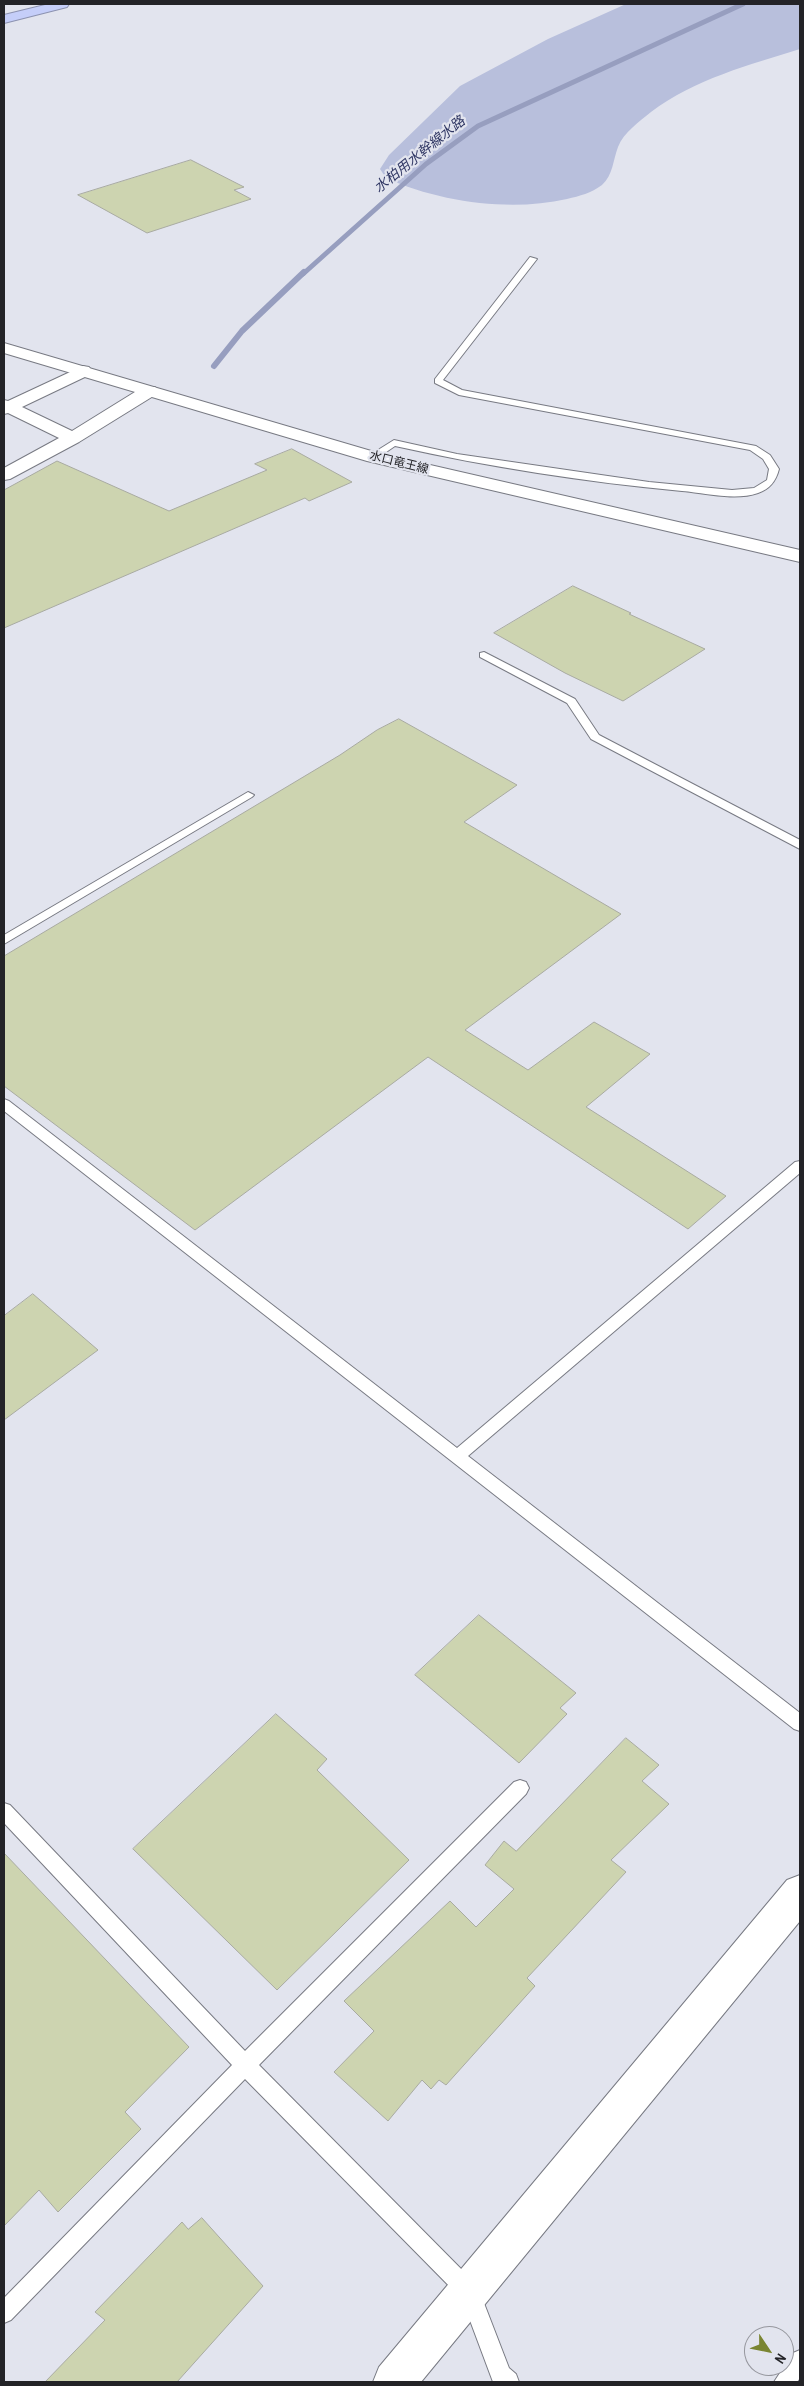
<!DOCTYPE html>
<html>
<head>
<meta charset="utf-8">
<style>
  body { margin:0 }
  #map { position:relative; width:804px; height:2386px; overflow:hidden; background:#e2e4ee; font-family:"Archivo Narrow",sans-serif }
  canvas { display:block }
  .frame { position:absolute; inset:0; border:5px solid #232327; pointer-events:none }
  .north { position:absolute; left:744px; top:2326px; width:50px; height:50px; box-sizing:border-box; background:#e2e4ee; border:1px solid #96979e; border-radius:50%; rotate:124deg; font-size:14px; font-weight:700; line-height:20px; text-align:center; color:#232327 }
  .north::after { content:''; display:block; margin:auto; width:18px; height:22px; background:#7a8532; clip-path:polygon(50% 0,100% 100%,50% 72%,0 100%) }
</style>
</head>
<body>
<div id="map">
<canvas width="804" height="2386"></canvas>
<div class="frame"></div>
<div class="north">N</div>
</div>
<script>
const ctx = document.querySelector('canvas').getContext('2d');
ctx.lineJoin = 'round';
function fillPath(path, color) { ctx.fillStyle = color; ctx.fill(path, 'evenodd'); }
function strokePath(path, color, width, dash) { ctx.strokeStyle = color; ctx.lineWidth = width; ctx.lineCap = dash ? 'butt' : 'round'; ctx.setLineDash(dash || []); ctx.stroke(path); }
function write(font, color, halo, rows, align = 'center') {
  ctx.font = font + ' "Archivo Narrow","Noto Sans JP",sans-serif'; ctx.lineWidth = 4.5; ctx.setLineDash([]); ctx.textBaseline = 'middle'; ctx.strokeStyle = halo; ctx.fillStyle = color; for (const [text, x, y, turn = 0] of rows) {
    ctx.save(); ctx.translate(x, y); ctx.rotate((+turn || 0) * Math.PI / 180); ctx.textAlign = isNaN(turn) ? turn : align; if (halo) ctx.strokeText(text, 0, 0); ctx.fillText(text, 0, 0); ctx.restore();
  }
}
fillPath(new Path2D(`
  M626 4H800V49C749 65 695 79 651 112 639 122 624 132 618 147 613 160 613 175 602 185 591 193 580 196 567 199 510 212 439 202 386 178L380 169 389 155 460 86 548 39Z`), '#b8bfdc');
strokePath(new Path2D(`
  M303 274 426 164 478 126 743 4`), '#979ebf', 5);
strokePath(new Path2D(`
  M214 366 242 331 304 272`), '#979ebf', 6);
const building = new Path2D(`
  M191 160 244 187 234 190 251 199 147 233 78 195Z
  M292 449 352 482 309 501 305 498 4 628V490L57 461 169 511 267 470 255 464Z
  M573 586 631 613 629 614 705 649 623 701 565 673 494 633Z
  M399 719 517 785 464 822 621 914 465 1030 528 1070 594 1022 650 1054 586 1107 726 1196 688 1229 428 1057 195 1230 4 1086V956L340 755 377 730Z
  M33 1294 98 1350 4 1420V1316Z
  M479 1615 576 1693 560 1708 567 1714 519 1763 415 1675Z
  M276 1714 327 1759 317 1770 409 1860 277 1990 133 1849Z
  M626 1738 659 1765 642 1781 669 1804 611 1860 626 1872 527 1978 535 1986 446 2085 439 2080 431 2089 422 2080 388 2121 334 2072 374 2031 344 2001 450 1901 476 1927 514 1889 485 1865 504 1841 516 1851Z
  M4 1853 189 2047 125 2112 141 2129 58 2212 39 2190 4 2226Z
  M202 2218 263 2286 177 2382H45L105 2320 95 2312 182 2222 188 2229Z`);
fillPath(building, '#cdd4b0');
strokePath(building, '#a8aaa1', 1);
const lane = new Path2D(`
  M530 257 537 259 443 380 462 390 756 446 770 455 779 469C776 481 770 489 758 493 735 501 705 493 682 491 586 482 489 467 395 446L376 459H370V455L394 440 457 454 649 482 732 490 754 488 767 480 769 469 763 459 750 450 459 395 435 383V379Z
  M484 652 575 699 599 735 800 840V849L591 739 567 703 480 657V653Z
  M248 792 254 795 252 797 4 944V935Z
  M4 1099 9 1101 457 1448 795 1162 800 1161V1173L468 1456 800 1713V1731L794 1729 4 1111Z
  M520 1780 526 1782 529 1788 526 1794 259 2065 477 2285 509 2368 516 2374 519 2382H493L462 2299 245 2079 11 2320 4 2323V2298L232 2065 4 1823V1803L10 1805 245 2051 514 1782Z
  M800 2350V2378L797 2382H774L793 2353Z`);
const street = new Path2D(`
  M83 366 89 367 92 371 89 375 22 407 72 431 143 387H155L158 391 155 395 79 442 10 479 4 480V468L59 438 8 413 4 414V400L8 401Z`);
const secondary = new Path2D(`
  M4 343 378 453 800 550V562L367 461 4 353Z
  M800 1875V1921L421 2382H373L379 2367 787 1880Z`);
const highway = new Path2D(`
  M49 4H69L67 7 4 23V15Z`);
strokePath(lane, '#787a83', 2);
strokePath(street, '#787a83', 2);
strokePath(secondary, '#787a83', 2);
strokePath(highway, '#8c92b0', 2);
fillPath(lane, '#fff');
fillPath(street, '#fff');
fillPath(secondary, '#fff');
fillPath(highway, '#c5cef9');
write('12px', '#232327', '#e2e4ee', [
  ["水口竜王線",399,463,14]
]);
write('italic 14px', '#2f3663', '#e2e4ee', [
  ["水柏用水幹線水路",420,155,-39]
]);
</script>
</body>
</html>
